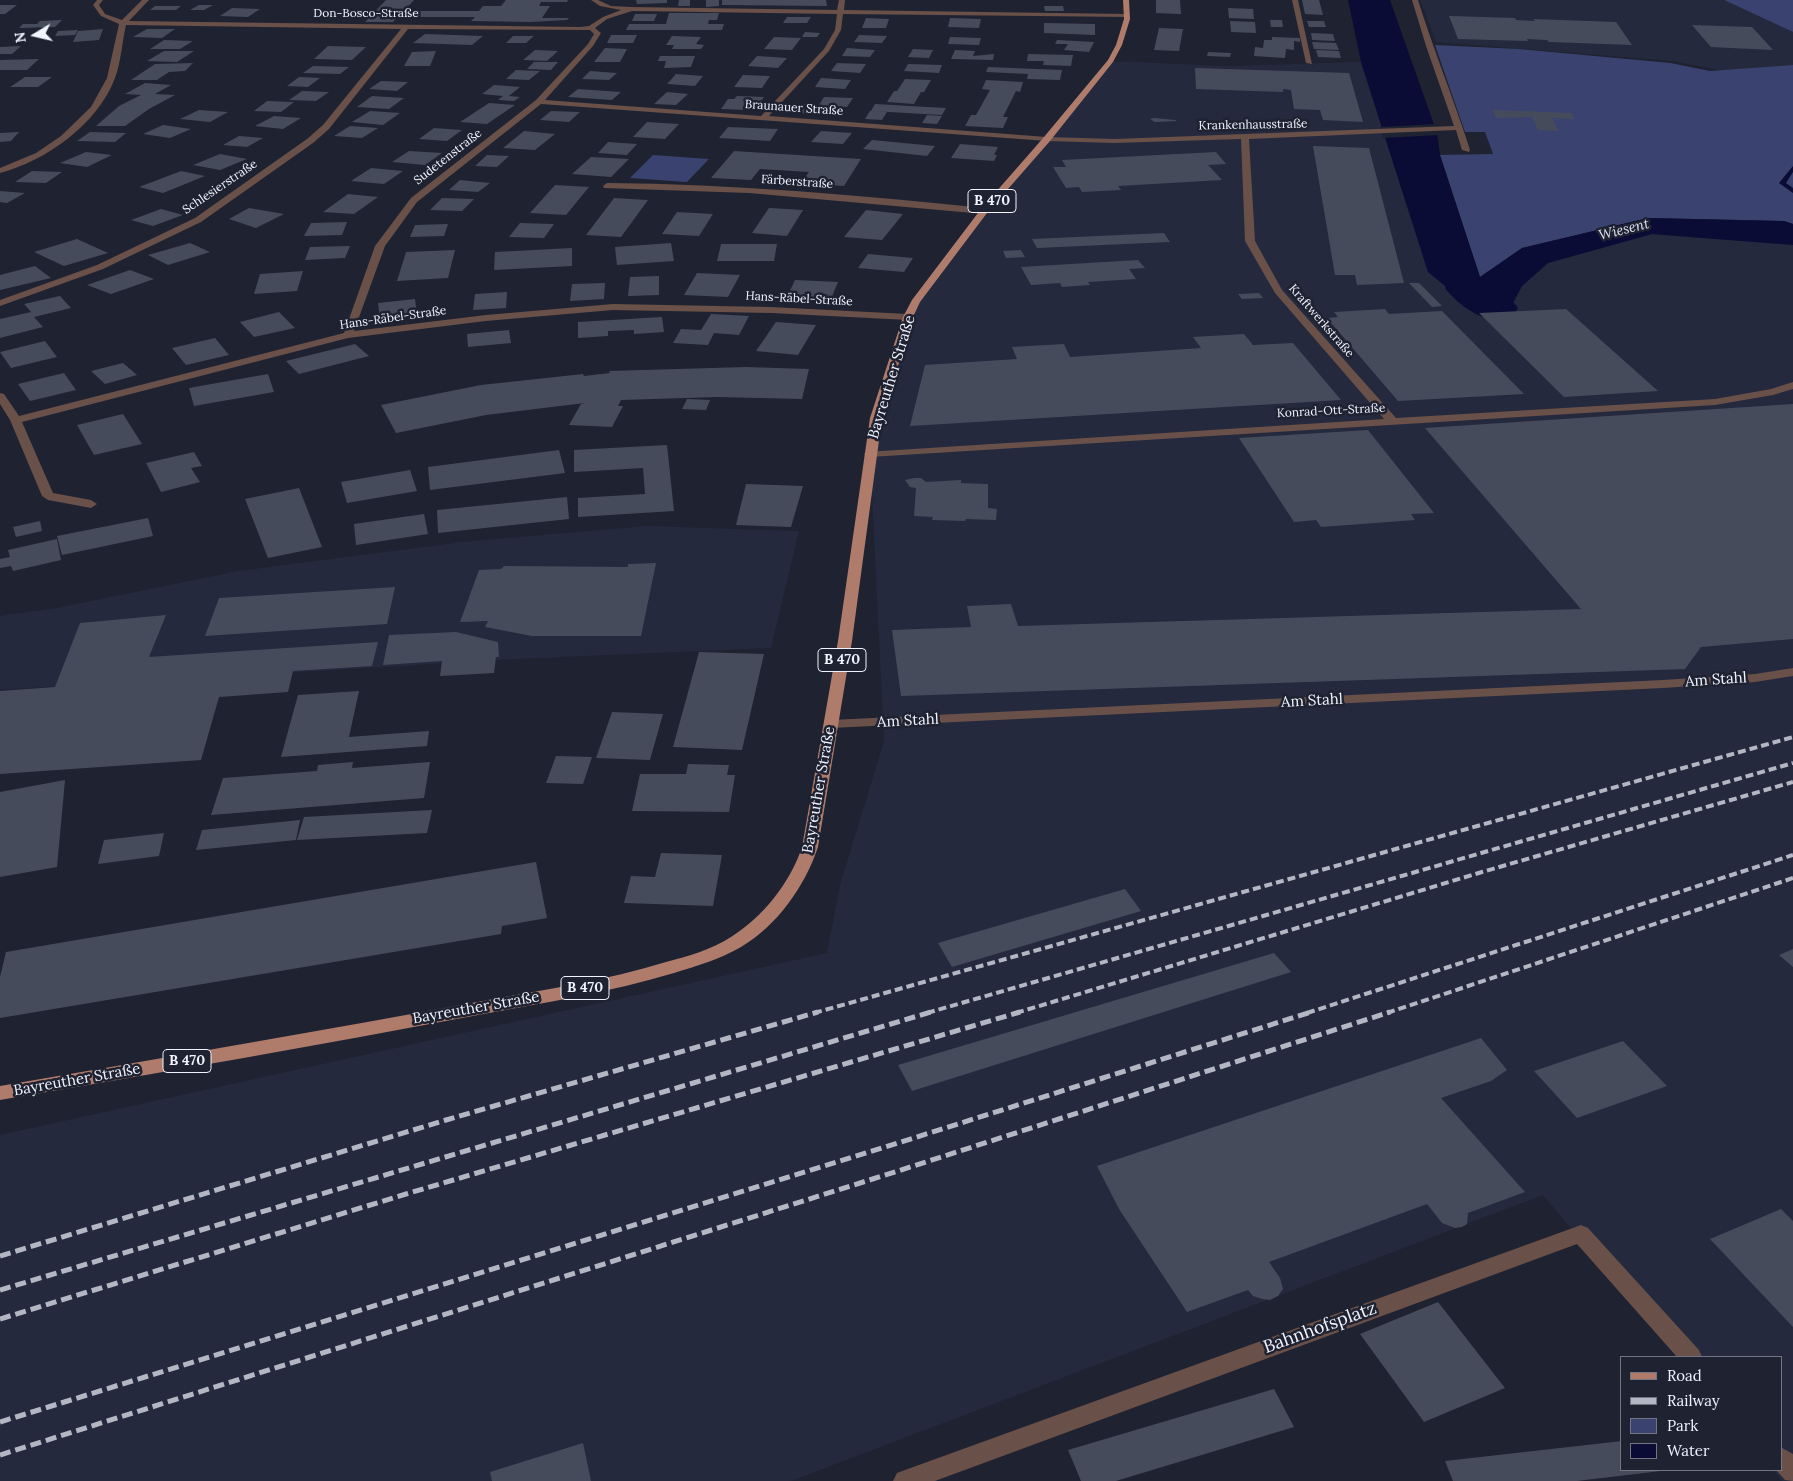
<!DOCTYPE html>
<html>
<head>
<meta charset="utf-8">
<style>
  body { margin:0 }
  #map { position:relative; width:1793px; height:1481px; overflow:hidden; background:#1e2231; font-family:Lora,serif }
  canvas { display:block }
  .legend { position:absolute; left:1620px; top:1356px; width:162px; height:115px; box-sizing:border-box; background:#1e2231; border:1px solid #727683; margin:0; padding:6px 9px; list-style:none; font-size:15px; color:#f1f4ff }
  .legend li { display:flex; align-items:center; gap:10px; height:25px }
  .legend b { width:25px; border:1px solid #727683 }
  .north { position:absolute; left:10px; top:10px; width:50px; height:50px; -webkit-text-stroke:4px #1e2231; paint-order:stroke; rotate:261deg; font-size:14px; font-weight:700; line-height:20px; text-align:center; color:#f1f4ff }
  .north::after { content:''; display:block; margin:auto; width:18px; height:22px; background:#f1f4ff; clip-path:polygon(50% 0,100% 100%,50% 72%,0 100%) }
</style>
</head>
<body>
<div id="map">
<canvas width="1793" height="1481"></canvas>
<ul class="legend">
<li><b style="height:6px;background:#af7c6b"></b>Road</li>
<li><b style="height:6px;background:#b4b7c3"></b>Railway</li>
<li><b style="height:14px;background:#3a436f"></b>Park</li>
<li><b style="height:14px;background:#0a0c36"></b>Water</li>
</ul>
<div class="north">N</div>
</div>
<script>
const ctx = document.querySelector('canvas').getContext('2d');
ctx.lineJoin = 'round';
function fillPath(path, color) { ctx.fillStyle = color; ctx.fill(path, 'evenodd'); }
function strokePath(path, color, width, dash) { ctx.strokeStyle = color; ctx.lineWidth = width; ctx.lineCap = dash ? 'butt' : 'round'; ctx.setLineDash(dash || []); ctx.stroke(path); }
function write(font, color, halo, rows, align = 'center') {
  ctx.font = font + ' Lora,serif'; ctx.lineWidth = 5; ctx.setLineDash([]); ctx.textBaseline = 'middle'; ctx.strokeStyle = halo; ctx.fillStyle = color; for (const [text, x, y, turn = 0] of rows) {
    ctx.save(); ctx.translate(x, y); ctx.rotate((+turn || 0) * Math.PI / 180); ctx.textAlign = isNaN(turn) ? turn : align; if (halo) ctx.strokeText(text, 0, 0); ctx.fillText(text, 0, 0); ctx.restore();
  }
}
fillPath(new Path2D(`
  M1420 0H1724L1793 32V65L1724 71 1673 61 1436 42Z
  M1111 61 1224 66 1361 62 1428 272 1513 303 1522 286 1548 263 1652 234 1793 245V1481H1782L1773 1470H1782V1357H1679L1543 1195 791 1481H0V1135L827 953 840 885 884 741 870 454 905 312Z
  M646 526 799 531 771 648 515 659 0 690V616L57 608 238 571 462 542Z`), '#24293e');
fillPath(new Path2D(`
  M1724 0H1793V32Z
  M1435 45 1519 49 1670 63 1710 71 1793 65V224L1784 221 1648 218 1522 248 1480 277 1440 155 1493 154 1485 132H1465Z
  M653 155 709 159 687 182 630 178Z`), '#3a436f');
fillPath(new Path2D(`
  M1348 0H1390L1437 133 1440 155 1480 277 1522 248 1648 218 1784 221 1793 224V245L1652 234 1548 263 1522 286 1513 303 1468 305 1428 272 1361 62Z`), '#0a0c36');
fillPath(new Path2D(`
  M1437 124 1440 135 1383 138 1380 127Z`), '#1e2231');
fillPath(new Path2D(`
  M1793 166V172L1786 183 1793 188V193L1779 183Z`), '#0a0c36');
fillPath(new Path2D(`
  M1466 276C1485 280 1507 291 1518 308L1512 317C1507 318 1501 321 1496 320 1478 319 1455 302 1445 288L1451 279Z`), '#0a0c36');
fillPath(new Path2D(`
  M386 0H414L404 11H479L483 6H501L506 0H568L567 2H541L539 6H550L542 18H569L567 20 531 22 471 21 475 17H398L393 22H365Z
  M636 0H667V3L637 4Z
  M679 0H690V6H678Z
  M706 0H719V6L706 7Z
  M722 0H826L827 6 722 5Z
  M1156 0H1180L1181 14 1156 13Z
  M1302 0H1319L1323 15 1305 14Z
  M0 5H17L5 14H0Z
  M199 5H213L204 10H190Z
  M155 6H181L176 10H150Z
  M1044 6H1063L1064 11H1045Z
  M232 8 260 9 248 17 220 16Z
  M1228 8 1253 9 1254 19 1229 18Z
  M669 13H719L717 20H709L708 24H724L722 30H626L629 24H666Z
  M635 14H657L654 21H632Z
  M1449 16 1515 18 1516 20 1535 21 1533 19 1616 22 1632 45 1549 42 1547 40 1527 39 1528 41 1458 39Z
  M787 17H811L807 23H783Z
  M866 18 889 19 886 28H862Z
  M950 18 981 19 979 28 948 27Z
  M62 20 55 27 19 28 23 24H37L40 21Z
  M1270 20H1282L1283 27H1271Z
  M1230 21 1255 22 1256 33 1231 32Z
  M1307 21H1324L1326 27H1309Z
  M1044 23 1095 24V35L1044 33Z
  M1692 25 1752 27 1773 50 1711 47Z
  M1159 28 1183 29 1179 51 1154 50Z
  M103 29 99 40 73 42 78 31Z
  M147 29H175L162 38 133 37Z
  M78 30 75 35 55 36 58 31Z
  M805 32 820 33 817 37H802Z
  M1311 33 1333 34 1335 41 1312 40Z
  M425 34 483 36 472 45 413 43Z
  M611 35H637L633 43H607Z
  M859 35 887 36 882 43 854 42Z
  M513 36H534L526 43H506Z
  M672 36 701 37 696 44 704 45 701 49H672L674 45H666Z
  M774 37 801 38 792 50 764 49Z
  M950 37 981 38 979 45 948 44Z
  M1272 37 1300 38V42L1294 41V50L1286 49 1285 58 1254 56 1255 47 1263 48 1264 40H1272Z
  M164 40 193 41 180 49H150Z
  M1057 40 1094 42 1089 52 1064 50 1068 44H1055Z
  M1312 42 1336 43 1339 50 1314 49Z
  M21 46 12 54H0V47Z
  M328 46 366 47 352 60 314 59Z
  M605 48 627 49 620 62H594Z
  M847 48 875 50 870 57 842 56Z
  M913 49 933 50 929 58 908 57Z
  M535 50 558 51 547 61 523 60Z
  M955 50 975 51 973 56 994 54 993 60 951 59Z
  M1316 50 1339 51 1341 58 1318 57Z
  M164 51H194L177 62 147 61Z
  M436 51 430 66H404L412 52Z
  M1208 52 1231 53 1230 57 1207 56Z
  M1028 54 1073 55 1071 66 1043 65 1044 61H1027Z
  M660 56H695L691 67 664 68 666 61H658Z
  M757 56 787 58 778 68 748 66Z
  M39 59 27 70H0V60Z
  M534 62H558L551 70 527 69Z
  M193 63 185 71 169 72 157 80H131L155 64Z
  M837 63 866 64 860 73 831 71Z
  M908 64 942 65 939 73 904 71Z
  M313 66 349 67 340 74 303 73Z
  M988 67 1062 70 1060 80 1027 79 1028 74 986 72Z
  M1195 68 1349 73 1363 122 1323 120 1320 110 1294 109 1291 90 1283 89V92L1196 89Z
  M516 70 540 71 529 80 506 79Z
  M590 71 617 73 609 80 582 79Z
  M676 74 703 76 695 86 667 84Z
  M743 75 770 76 762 88 734 87Z
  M25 77H52L38 87H10Z
  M299 77 320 78 308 87 287 86Z
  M821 78 851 80 845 89 815 87Z
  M905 79 931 80 924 92H921L914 104 887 102 894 91H897Z
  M986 80 1023 82 1020 92 1016 91 1003 117H1008L1003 128 965 126 971 115H976L990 90 982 89Z
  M381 81 408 82 397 91 369 89Z
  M145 83 171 85 155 94 175 95 149 109 125 126H96L119 106 141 95 125 94Z
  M494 85 520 87 509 96 520 97 514 101 498 100 503 96 482 94Z
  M578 89 621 92 612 100 568 97Z
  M302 91 329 92 316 101 289 100Z
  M667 92 688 94 676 105 654 104Z
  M372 96 404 98 389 109 357 107Z
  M737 96 764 97 761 101H753L747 110 721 109 728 99H734Z
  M824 97 853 98 847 107 832 106 827 115 797 113 804 104 819 105Z
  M267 101 294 102 281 112 254 111Z
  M489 103 515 105 487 124 460 122Z
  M875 104 927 107 946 108 942 115 871 111Z
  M199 110 228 112 210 122 180 119Z
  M1493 110 1571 113 1575 119 1552 118 1559 131 1538 130 1532 117 1496 118Z
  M370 111 400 113 383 125 352 122Z
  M551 111 580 112 569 122 540 120Z
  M870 111 887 112 882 120 865 119Z
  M927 115 942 116 937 124 922 123Z
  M274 116 301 118 283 129 255 126Z
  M1154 118 1176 120V121L1155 122 1150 119Z
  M647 122 679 124 665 139 633 137Z
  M163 125 191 129 170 138 143 134Z
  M350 126 378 128 362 138 334 136Z
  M728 127 778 129 770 141 719 138Z
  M434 128 462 130 447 141 419 139Z
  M524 131 555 134 535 150 503 148Z
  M821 131 852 133 843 144 811 142Z
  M19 132 11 141 0 142V133Z
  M90 132 126 133 115 142 77 141Z
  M239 136 263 138 247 147 223 145Z
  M872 140 935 146 927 156 863 149Z
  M608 142 637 144 627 155 598 153Z
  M960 144 998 147 994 155H997L994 161 951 158Z
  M1313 146 1369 148 1404 283 1357 285 1355 275H1335Z
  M409 151 442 153 425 165 392 162Z
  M734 151 861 159 844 186 801 183 809 172 760 169 751 180 711 178Z
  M86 152 112 155 87 167 60 163Z
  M1216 152 1226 164 1208 165 1222 180 1118 186 1121 190 1082 192 1079 187 1066 188 1053 167H1066L1062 160Z
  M220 154 247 159 220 170 193 165Z
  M487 155 509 156 497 167 475 166Z
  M591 157 629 159 611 177 572 174Z
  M371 168 403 171 384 184 351 181Z
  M32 171 62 172 46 183 15 182Z
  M181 171 205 176 163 193 139 187Z
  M460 180 490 183 478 192 449 190Z
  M555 185 589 187 566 215 530 213Z
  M0 191 25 193 7 203 0 202Z
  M348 194 378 197 354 214 323 212Z
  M442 198 474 199 462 211 430 210Z
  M614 198 648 200 621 237 586 235Z
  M249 208 284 214 256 228 229 219Z
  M769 208 803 210 787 236 752 233Z
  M161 209 183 215 153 226 131 220Z
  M866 210 903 214 882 240 844 237Z
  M677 212 713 214 699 236 662 234Z
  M347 222 342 235 304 236 311 223Z
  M520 223 554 224 544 238 509 237Z
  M448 224 444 236 410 237 415 225Z
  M1164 233 1170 242 1037 248 1032 239Z
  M77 239 108 253 64 266 34 252Z
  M190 243 210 252 168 265 148 255Z
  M671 243 674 261 617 265 615 247Z
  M721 244H777L774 261H717Z
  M350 246 345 258 305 260 310 247Z
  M572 248V266L494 270 495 252Z
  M455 250 448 278 397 281 406 252Z
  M1021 250 1025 257 1006 258 1003 251Z
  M868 254 913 258 904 272 858 268Z
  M1138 260 1145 268 1129 269 1136 279 1088 282 1090 285 1062 287 1060 283 1031 285 1021 267Z
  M35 266 51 278 0 290V275Z
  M130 270 154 279 111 294 87 285Z
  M303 271 297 291 254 294 260 274Z
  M697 273 740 275 728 297 684 295Z
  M659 276V295L628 296 630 277Z
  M795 280 838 282 831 299 787 297Z
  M605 283 604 299 570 301 572 284Z
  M1409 283H1419L1442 306 1432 307Z
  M507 292 506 308 473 310 475 294Z
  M1259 293 1263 298 1242 299 1238 294Z
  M60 296 71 308 34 317 43 327 0 338V319L31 312 24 304Z
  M415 299 417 315 380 319 378 303Z
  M1385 309 1389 314 1442 311 1524 394 1398 401 1327 318 1338 317 1334 312Z
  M1566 309 1658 391 1564 397 1479 313Z
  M279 312 295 328 254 337 240 322Z
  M711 314 749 316 739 335 714 333 708 345 673 343 681 329 701 330Z
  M662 317 664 332 634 334V330L608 331V336L578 338V322Z
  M776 322 816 325 798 355 756 351Z
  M509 330 511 343 468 347 467 334Z
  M1244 334 1253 345 1293 343 1341 400 910 426 925 365 1017 359 1012 347 1064 344 1070 357 1201 348 1193 337Z
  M215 338 229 355 186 365 172 348Z
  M45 341 57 357 11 368 0 352Z
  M355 344 369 356 299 374 286 361Z
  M123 363 137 375 105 384 91 371Z
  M746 367 809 369 802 399 717 397 621 400 618 406H623L612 427 569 425 581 404 585 403 486 415 396 433 381 405 481 385 583 374 584 376 610 373 609 371Z
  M64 373 76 390 30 401 18 384Z
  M268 374 274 392 194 406 189 388Z
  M687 399 710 400 706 410 682 409Z
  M1793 404V639L1701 647 1685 669 901 696 892 630 971 627 967 606 1011 604 1018 626 1581 609 1425 428Z
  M123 414 142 444 94 455 77 425Z
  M1368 430 1434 513 1411 514 1415 520 1321 527 1316 520 1294 522 1239 438Z
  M667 445 674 511 578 517V498L645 494 643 468 574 472V450Z
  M559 450 565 473 430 490 428 467Z
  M194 452 202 466 191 468 200 482 161 492 146 463Z
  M410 470 417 491 347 503 341 482Z
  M914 478H921L926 482 961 480V483L988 484V508L997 509 996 520 966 519 965 521 932 520 933 517 914 516 916 488 910 487 905 480Z
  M746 484 803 486 791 527 736 525Z
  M299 488 322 547 268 558 245 499Z
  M567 497 569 519 438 533 437 510Z
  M424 514 428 534 356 545 354 524Z
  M148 518 153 536 62 555 57 536Z
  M40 521 42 531 16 537 13 527Z
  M57 539 61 560 13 571 11 566 0 568V559L10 557 8 550Z
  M656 563 641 636H532L485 627 488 621 460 622 479 570 501 569 504 566 628 567V564Z
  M395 587 387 624 205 636 219 598Z
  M166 615 149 657 378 642 372 666 293 671 288 692 219 697 201 760 0 774V691L55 687 80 623Z
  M456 632 498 642 499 657H496L494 673 440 676 442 661 383 665 389 635Z
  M699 652 764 654 742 750 673 747Z
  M359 691 349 737 429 731 427 746 281 757 298 695Z
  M612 712 663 714 650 760 596 758Z
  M556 756 592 757 583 784 546 783Z
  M353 762 352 768 430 762 424 798 211 815 223 778 317 771 318 765Z
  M688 764 729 765 727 775H735L729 812 632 811 640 774H686Z
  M65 780 57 867 0 877V792Z
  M432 810 427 833 297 840 304 817Z
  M300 820 296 840 196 850 202 830Z
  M164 833 159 856 98 864 104 840Z
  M661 853 722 855 713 906 624 903 631 876 655 877Z
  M536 862 547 918 502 926 501 934 0 1018V977L6 952Z
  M1125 889 1141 911 952 967 938 943Z
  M1793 949V967L1779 955Z
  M1274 953 1291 972 912 1091 898 1065Z
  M1481 1038 1507 1070 1491 1081 1441 1098 1525 1192 1468 1213 1467 1224 1462 1227 1455 1228 1442 1223 1427 1204 1269 1262 1280 1278 1283 1289 1278 1296 1270 1300 1262 1299 1253 1296 1248 1290 1187 1312 1119 1209 1097 1166Z
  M1623 1041 1667 1086 1577 1118 1534 1071Z
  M1781 1209 1793 1221V1327L1710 1239Z
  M1438 1302 1505 1388 1424 1422 1360 1334Z
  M1274 1389 1294 1427 1116 1481H1081L1068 1450Z
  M1622 1441V1470L1661 1471 1577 1481H1453L1445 1461Z
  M583 1443 591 1481H492L490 1472Z`), '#464b5c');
fillPath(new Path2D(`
  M97 0H103L99 5 105 14 122 20 142 0H149L129 21 580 27 589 26 603 17 621 10 600 6 591 0H598L611 6 631 7 837 10 839 0H845L844 10 1127 14 1130 16 1129 17 843 14 841 30 829 51 769 116 1047 137 1115 139 1454 126 1426 46 1412 0H1418C1434 51 1454 100 1470 150L1469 152 1462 150 1456 130 1249 139 1255 241 1282 290 1396 418 1715 399 1771 389 1793 382V389L1773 395 1715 405 870 457 866 456 864 454 866 452 1384 419 1275 293 1245 241 1241 139 1115 143 1047 141 541 104 417 202 385 246 354 331 486 315 613 304 771 307 908 314 913 317 908 320 771 313 613 310 486 321 348 338 22 422 53 493 91 500 97 504 91 508 48 500 42 496 10 420 0 404V393L4 394 19 416 344 333 375 246 411 198 536 100 588 44 594 34 590 30 408 29 329 129 313 143 201 222 103 269 0 306V300L97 265 195 218 307 139 323 125 401 29 126 25C122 42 121 62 115 78 98 124 46 161 0 173V168L36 153 61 136 91 107 107 78 119 24 101 16 93 5ZM632 11 837 14 835 30 824 49 761 116 545 100 593 46 601 33 595 28 607 19Z
  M1292 0H1298L1312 64 1306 63Z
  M607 183C733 184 858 195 984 208L988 211 984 214 749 193 604 188 603 186Z
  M1793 668V676L1755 682 1663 688 831 728 826 727 824 724 826 721 831 720 1663 680 1755 674Z
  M1581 1225 1588 1228 1699 1350 1702 1357H1677L1577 1244 935 1481H893L897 1473 905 1470Z
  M1782 1448 1793 1454V1481L1785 1480 1776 1470H1782Z`), '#695048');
fillPath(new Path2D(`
  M1123 0H1129L1130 19 1122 45 1113 62 1050 141 987 213 920 302 913 317 882 418 852 641 818 847C805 886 777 926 741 947 720 959 697 966 674 973 610 992 544 1003 478 1015 319 1045 160 1073 0 1100V1086C163 1058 325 1030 488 1000 548 989 608 980 666 962 688 956 711 950 731 937 763 917 790 883 802 847L838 641 870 418 903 317 912 300 981 209 1044 137 1108 60 1116 45 1124 19Z`), '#af7c6b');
strokePath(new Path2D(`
  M814 1013 1793 737
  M927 1013 1793 763
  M1016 1013 1482 872 1793 782
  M1307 1013 1793 855
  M1387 1013 1793 878`), '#b4b7c3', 4, [8, 4]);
strokePath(new Path2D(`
  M0 1256 446 1120 818 1012
  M0 1290 931 1012
  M0 1319 406 1194 1020 1012
  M0 1422 898 1143 1311 1012
  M0 1455 898 1171 1390 1012`), '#b4b7c3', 5, [11, 5]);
write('12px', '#f1f4ff', '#1e2231', [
  ["Don-Bosco-Straße",366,14],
  ["Braunauer Straße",794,108,4],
  ["Krankenhausstraße",1253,125,-1],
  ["Sudetenstraße",448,157,-38],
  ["Färberstraße",797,182,4],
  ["Schlesierstraße",220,187,-34],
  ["Hans-Räbel-Straße",799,299,3],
  ["Hans-Räbel-Straße",393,318,-8],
  ["Kraftwerkstraße",1321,321,49],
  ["Konrad-Ott-Straße",1331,411,-3]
]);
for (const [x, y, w] of [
  [992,201,48],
  [842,660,48],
  [585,988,48],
  [187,1061,48]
]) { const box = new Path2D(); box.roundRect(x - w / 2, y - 11.5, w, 23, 4); ctx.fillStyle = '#1e2231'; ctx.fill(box); strokePath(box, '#f1f4ff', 1); }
write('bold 14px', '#f1f4ff', null, [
  ["B 470",992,201],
  ["B 470",842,660],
  ["B 470",585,988],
  ["B 470",187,1061]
]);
write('italic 14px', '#dde1f1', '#1e2231', [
  ["Wiesent",1624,230,-14]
]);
write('15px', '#f1f4ff', '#1e2231', [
  ["Bayreuther Straße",892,377,-73],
  ["Am Stahl",1716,680,-4],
  ["Am Stahl",1312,701,-3],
  ["Am Stahl",908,721,-3],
  ["Bayreuther Straße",819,790,-80],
  ["Bayreuther Straße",476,1008,-10],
  ["Bayreuther Straße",77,1080,-10]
]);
write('18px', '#f1f4ff', '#1e2231', [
  ["Bahnhofsplatz",1320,1328,-20]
]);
</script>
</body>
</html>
